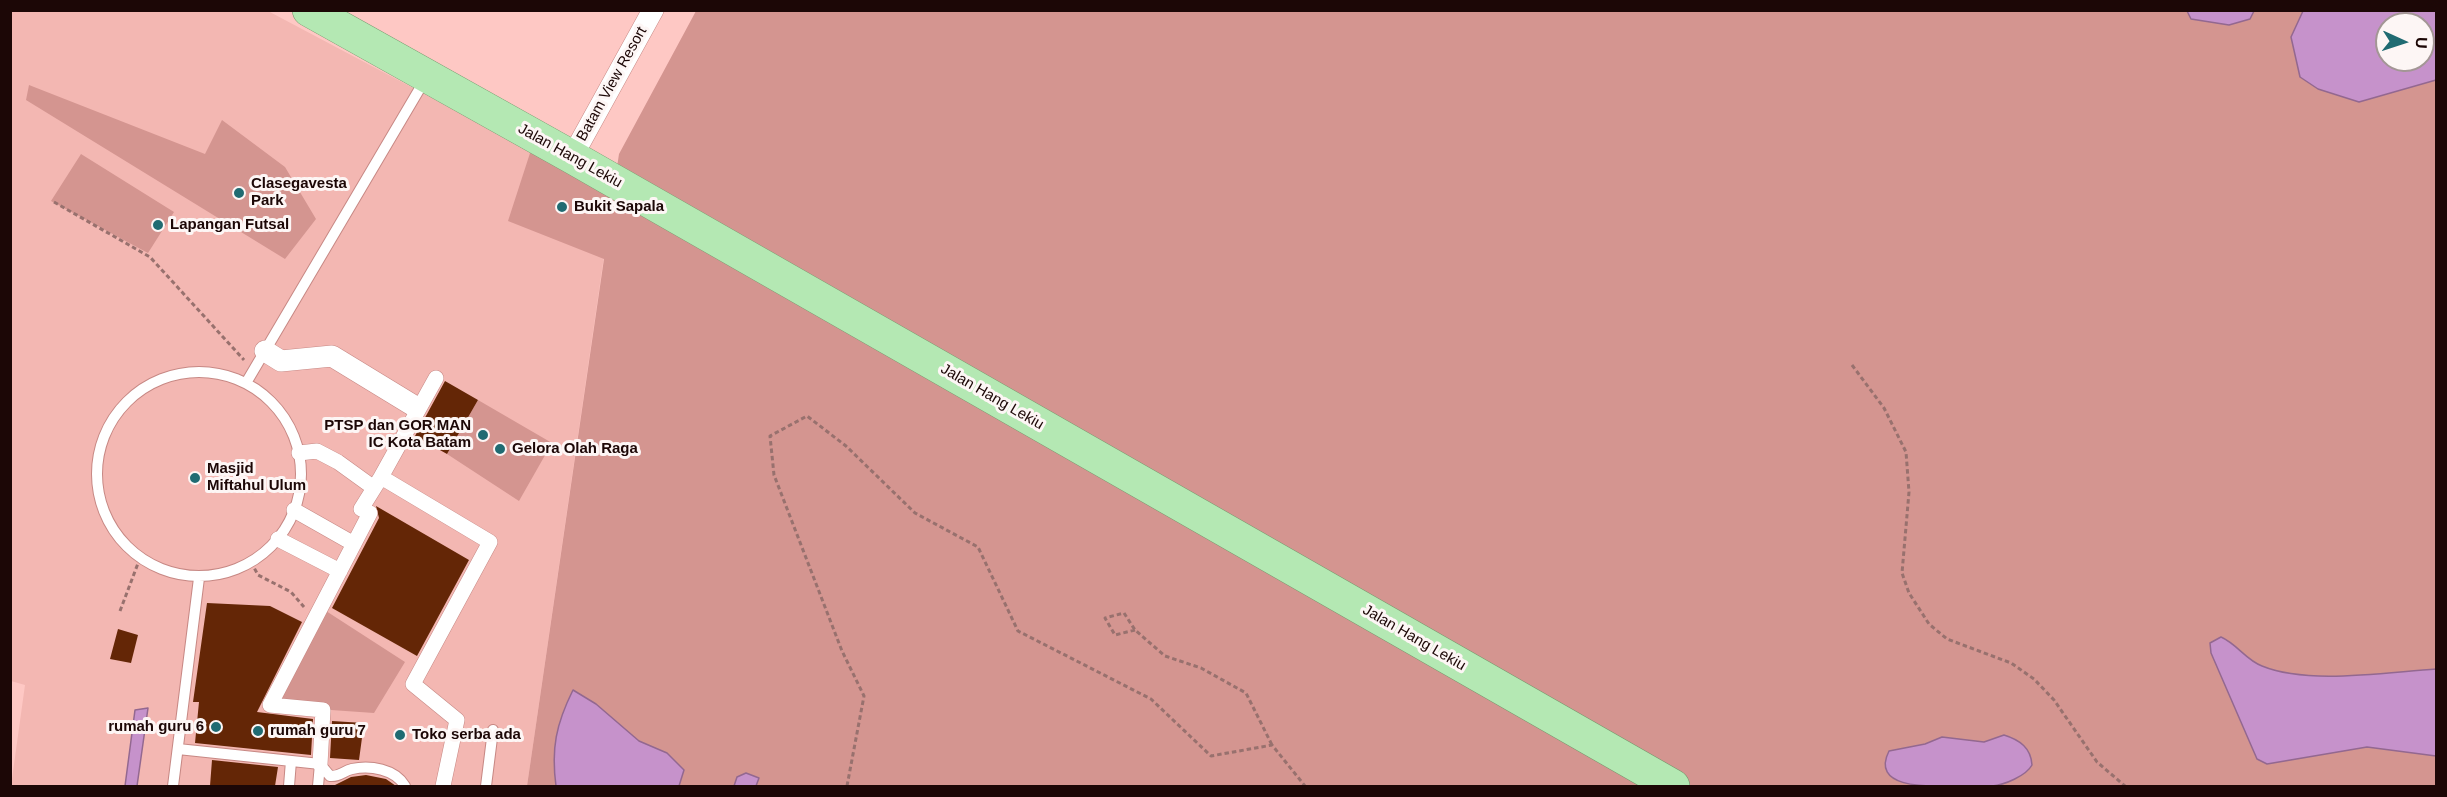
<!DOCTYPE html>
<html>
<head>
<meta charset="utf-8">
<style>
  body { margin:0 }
  #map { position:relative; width:2447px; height:797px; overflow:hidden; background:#fec8c4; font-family:Helvetica,sans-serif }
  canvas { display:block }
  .frame { position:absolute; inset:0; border:12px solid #1c0706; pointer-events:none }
  .north { position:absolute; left:2375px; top:12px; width:60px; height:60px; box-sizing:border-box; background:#fdf6f5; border:2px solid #a39695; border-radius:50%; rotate:93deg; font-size:16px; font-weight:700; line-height:24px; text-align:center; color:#1c0706 }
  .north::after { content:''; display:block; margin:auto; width:21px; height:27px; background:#206b72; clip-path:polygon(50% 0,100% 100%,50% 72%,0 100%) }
</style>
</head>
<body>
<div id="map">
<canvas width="2447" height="797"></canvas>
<div class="frame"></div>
<div class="north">U</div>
</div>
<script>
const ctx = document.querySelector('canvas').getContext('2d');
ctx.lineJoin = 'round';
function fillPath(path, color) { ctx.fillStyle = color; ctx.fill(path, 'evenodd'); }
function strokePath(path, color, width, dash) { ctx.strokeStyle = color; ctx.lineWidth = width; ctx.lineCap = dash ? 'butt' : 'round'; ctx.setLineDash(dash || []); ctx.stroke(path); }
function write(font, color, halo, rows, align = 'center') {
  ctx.font = font + ' Helvetica,sans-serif'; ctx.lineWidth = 6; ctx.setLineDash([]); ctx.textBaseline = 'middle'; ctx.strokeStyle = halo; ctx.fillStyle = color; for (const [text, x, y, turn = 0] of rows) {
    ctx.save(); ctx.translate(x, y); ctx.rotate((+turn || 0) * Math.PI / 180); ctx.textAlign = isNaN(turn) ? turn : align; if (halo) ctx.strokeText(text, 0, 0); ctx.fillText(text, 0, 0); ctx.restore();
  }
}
fillPath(new Path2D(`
  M11 11H268L613 194 527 786H11L25 685 11 681Z`), '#f3b7b2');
fillPath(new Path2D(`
  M696 11H2436V786H527L604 259 508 221 531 150 613 194 619 154ZM2387 24H2423V60H2387Z
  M29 85 205 154 222 120 285 167 316 219 285 259 26 100Z
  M81 154 174 212 148 253 51 201Z
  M478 400 552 443 519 501 447 454Z
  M326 611 405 662 374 713 274 706Z`), '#d49590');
const water = new Path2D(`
  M2187 11H2254L2250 19 2229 25 2191 19Z
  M2303 11H2436V80L2359 102 2318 89 2300 77 2291 37ZM2387 24H2423V60H2387Z
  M2221 637C2237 644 2246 660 2262 666 2308 685 2387 672 2436 669V756L2367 747 2267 764 2257 759 2211 653 2210 643Z
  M573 690 596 704 639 741 667 753 684 770 679 786H556C551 749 556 724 573 690Z
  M148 708 137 786H125L135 710Z
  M2004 735C2020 740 2031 748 2032 765 2026 776 2004 785 1992 786 1981 788 1967 786 1955 786 1935 786 1869 791 1889 751L1925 744 1942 737 1984 742Z
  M746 773 759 778 756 786H734L737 777Z`);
fillPath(water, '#c692cb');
strokePath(water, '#936890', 1.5);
fillPath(new Path2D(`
  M445 381 478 400 447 454 415 436Z
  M376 506 469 560 417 656 332 608 379 518Z
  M207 603 270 606 302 622 257 712 313 719 311 755 195 743 199 702H193Z
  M118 629 138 635 131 663 110 659Z
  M332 721 364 723 359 760 330 758Z
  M212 760 278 767 275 786H210Z
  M366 775 386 779 396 786H333L351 777Z`), '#642606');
const service = new Path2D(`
  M97 474a102 102 0 1 1 204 0a102 102 0 1 1-204 0Z
  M246 383 426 78
  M178 749 320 764 330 776C340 777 343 771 352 769 370 765 395 769 405 786
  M173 786 199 578
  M289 786 291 761
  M318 786 320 764
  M486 786 493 730`);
const pedestrian = new Path2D(`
  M436 378 381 477 490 542 413 684 457 720 443 786
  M299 453 317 451 338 462 374 488
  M294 510 354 544
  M278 539 340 571
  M320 764 323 710 270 705 370 513 361 509 381 477`);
const minor = new Path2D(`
  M572 157 653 10
  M265 351 281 361 332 356 414 406`);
const trunk = new Path2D(`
  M309 10 572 157 1673 786`);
strokePath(service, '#c78884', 12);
strokePath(pedestrian, '#c78884', 16);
strokePath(minor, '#c78884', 22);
strokePath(trunk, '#73966a', 34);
strokePath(new Path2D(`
  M54 202 150 257 244 360
  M1852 365 1884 408 1906 452 1909 492 1902 573 1909 593 1929 624 1947 639 2011 663 2034 679 2054 700 2097 762 2125 786
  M251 562 258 575 291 592 304 607
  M120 611 140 558
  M1135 630 1115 635 1105 618 1124 613 1135 630 1165 656 1201 668 1246 693 1272 745
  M847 786 864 696 842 651 774 475 770 436 807 416 846 446 915 513 978 547 1018 631 1151 699 1211 756 1272 745 1305 786`), '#98716e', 3, [4.5, 3]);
strokePath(service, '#fff', 10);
strokePath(pedestrian, '#fff', 15);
strokePath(minor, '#fff', 21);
strokePath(trunk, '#b4e8b3', 33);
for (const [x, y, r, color] of [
  [239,193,6,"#206b72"],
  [562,207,6,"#206b72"],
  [158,225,6,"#206b72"],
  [483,435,6,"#206b72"],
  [500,449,6,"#206b72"],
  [195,478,6,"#206b72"],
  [216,727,6,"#206b72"],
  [258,731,6,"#206b72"],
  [400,735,6,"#206b72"]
]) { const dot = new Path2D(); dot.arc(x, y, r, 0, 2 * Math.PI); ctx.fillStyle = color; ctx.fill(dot); strokePath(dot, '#fdf6f5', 2); }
write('15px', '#1c0706', '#fdf6f5', [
  ["Batam View Resort",612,84,-61],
  ["Jalan Hang Lekiu",570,156,29],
  ["Jalan Hang Lekiu",992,397,30],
  ["Jalan Hang Lekiu",1414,638,30]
]);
write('bold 15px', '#1c0706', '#fdf6f5', [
  ["Clasegavesta",251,184],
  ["Park",251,201],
  ["Bukit Sapala",574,207],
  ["Lapangan Futsal",170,225],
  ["PTSP dan GOR MAN",471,426,"right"],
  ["IC Kota Batam",471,443,"right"],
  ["Gelora Olah Raga",512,449],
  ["Masjid",207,469],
  ["Miftahul Ulum",207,486],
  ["rumah guru 6",204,727,"right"],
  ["rumah guru 7",270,731],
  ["Toko serba ada",412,735]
], 'left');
</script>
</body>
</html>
